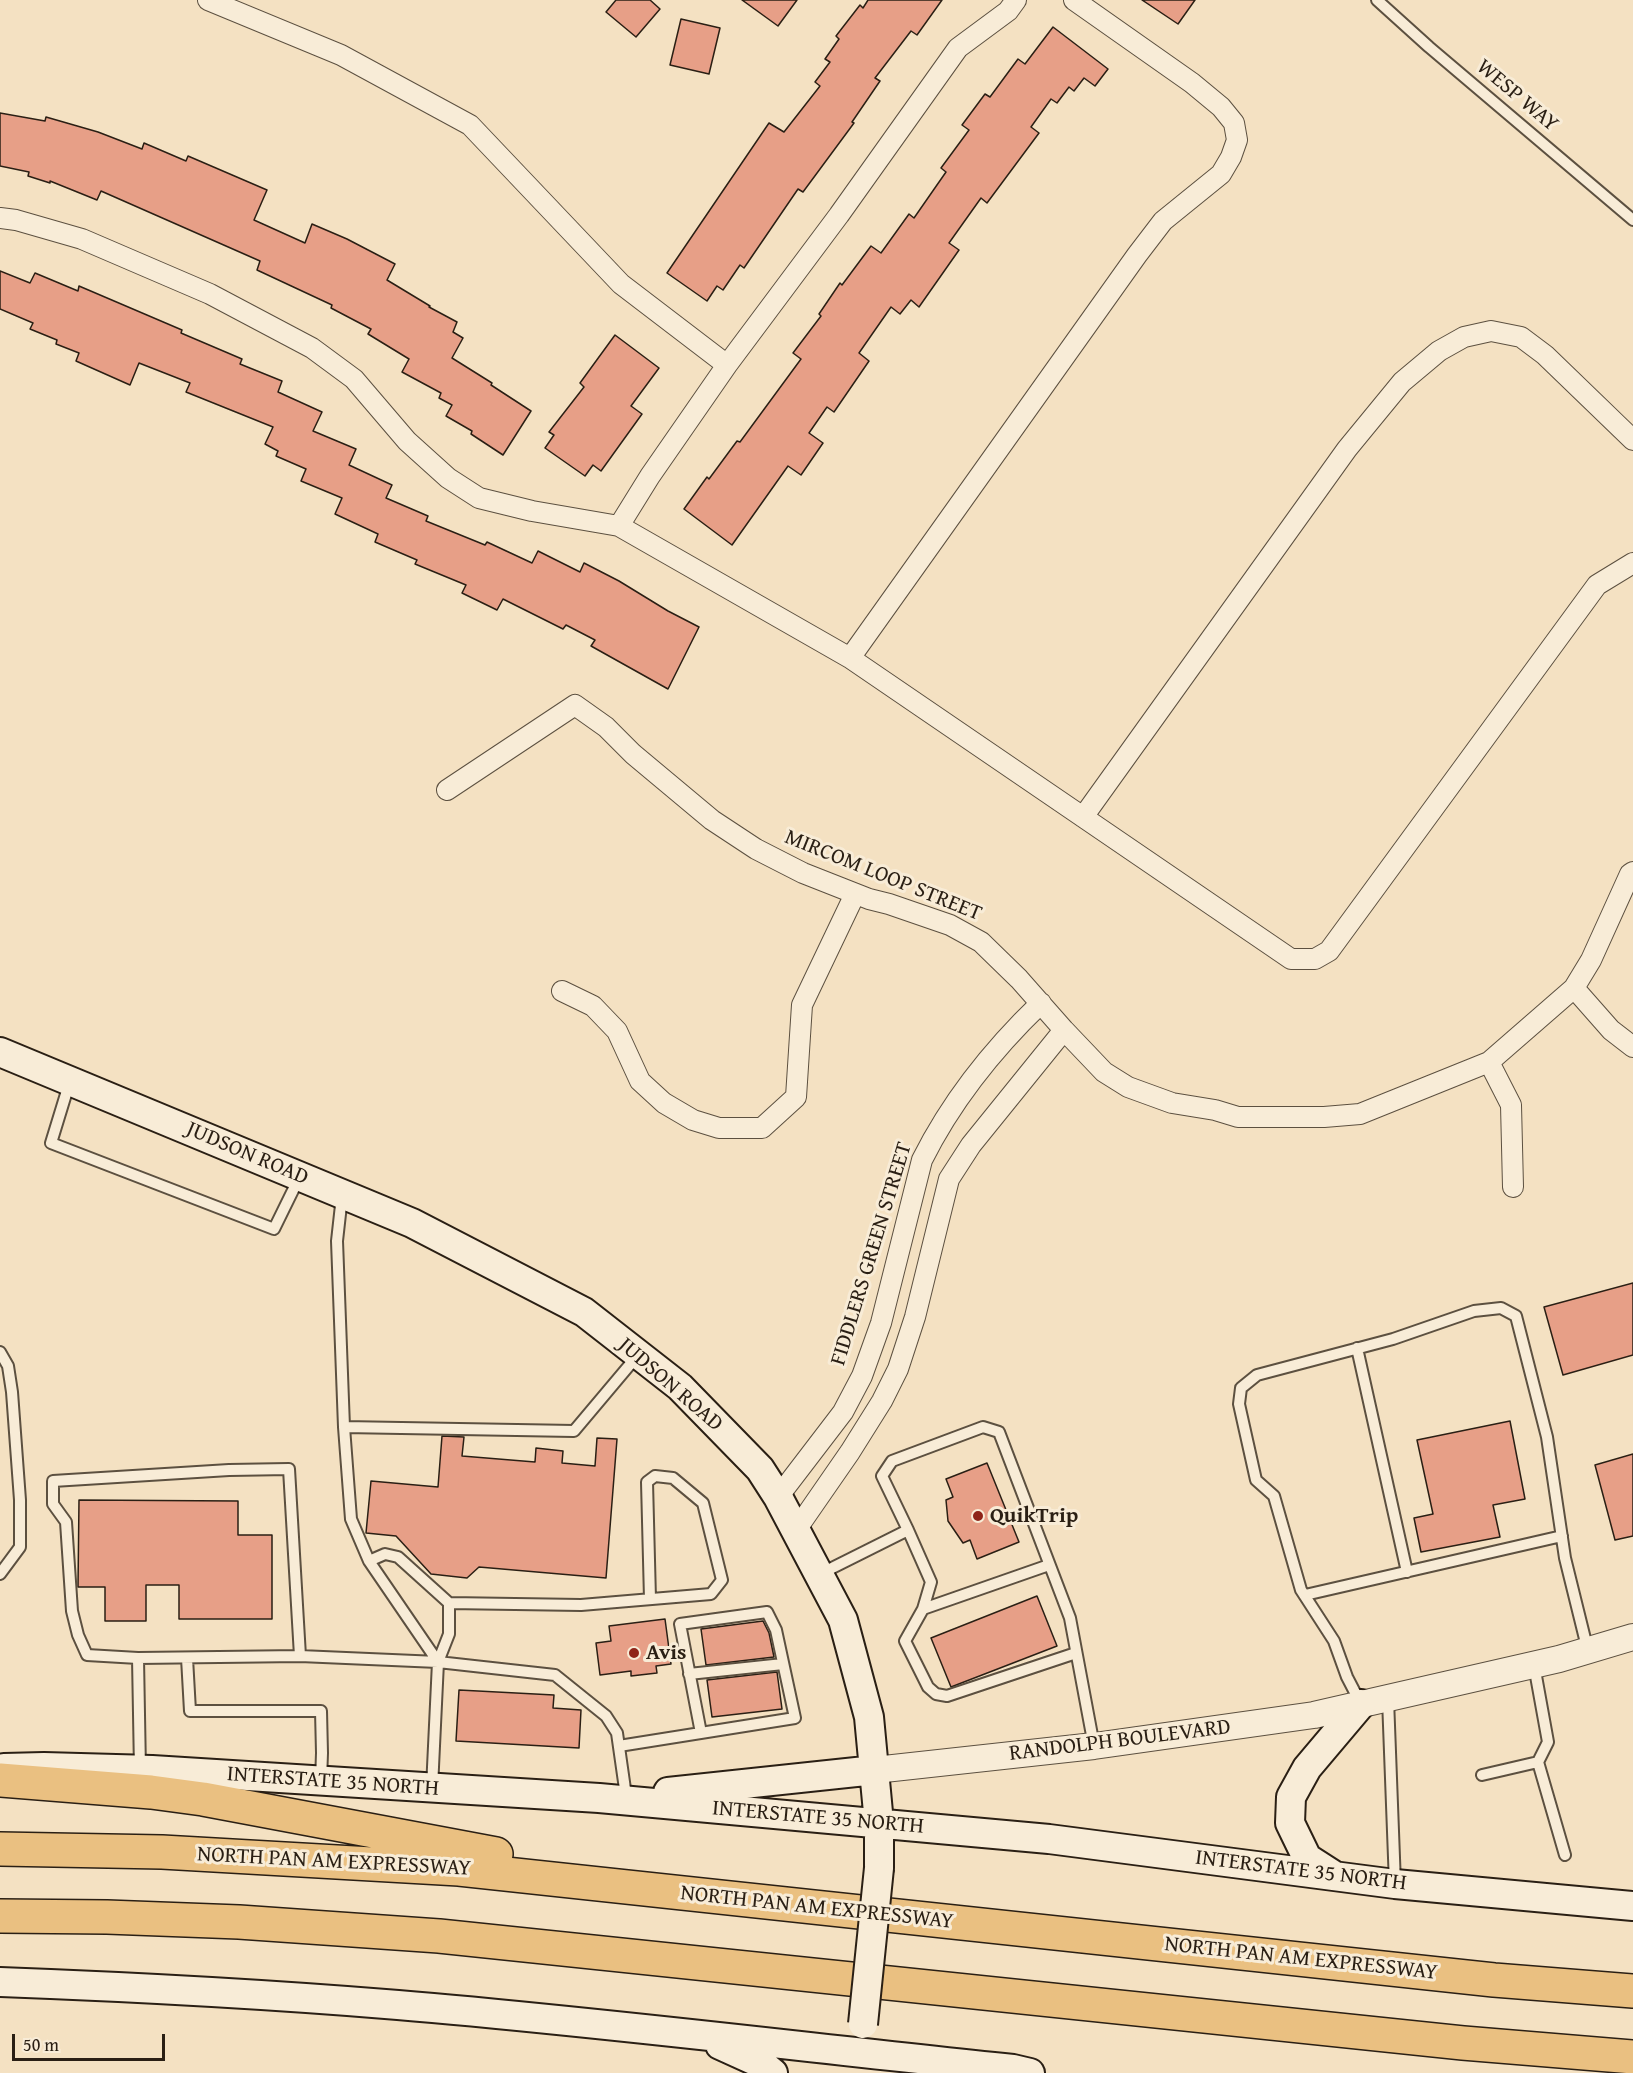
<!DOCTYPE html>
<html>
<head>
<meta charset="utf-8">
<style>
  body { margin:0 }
  #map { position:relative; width:1633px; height:2073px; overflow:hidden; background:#f4e1c2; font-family:"Gentium Book Plus",serif }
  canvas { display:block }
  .scale { position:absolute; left:12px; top:2034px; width:153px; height:27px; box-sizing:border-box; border:3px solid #2a1f14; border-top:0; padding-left:8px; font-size:18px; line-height:21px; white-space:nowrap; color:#2a1f14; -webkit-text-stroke:4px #f8ecd7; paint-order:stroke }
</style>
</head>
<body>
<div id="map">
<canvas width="1633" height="2073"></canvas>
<div class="scale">50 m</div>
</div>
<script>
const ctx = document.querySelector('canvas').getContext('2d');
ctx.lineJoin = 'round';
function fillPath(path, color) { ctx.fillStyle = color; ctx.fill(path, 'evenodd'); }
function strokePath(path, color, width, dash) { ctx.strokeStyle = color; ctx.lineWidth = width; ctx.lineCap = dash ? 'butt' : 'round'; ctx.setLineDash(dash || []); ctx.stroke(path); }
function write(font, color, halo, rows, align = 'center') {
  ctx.font = font + ' "Gentium Book Plus",serif'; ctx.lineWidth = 6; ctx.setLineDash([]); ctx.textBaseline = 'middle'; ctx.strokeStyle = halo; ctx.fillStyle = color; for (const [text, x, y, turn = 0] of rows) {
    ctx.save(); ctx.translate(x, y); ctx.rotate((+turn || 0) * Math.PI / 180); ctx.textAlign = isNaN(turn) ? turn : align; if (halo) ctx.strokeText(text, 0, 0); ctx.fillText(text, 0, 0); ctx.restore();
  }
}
const building = new Path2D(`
  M616 0H650L660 9 636 37 606 12Z
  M742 0H797L778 26Z
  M868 0H942L917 35 911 31 875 78 880 81 852 122 854 123 803 192 798 189 744 268 740 265 723 290 717 286 707 301 667 273 769 123 784 132 820 86 815 82 830 62 825 59 839 39 836 36 860 5 863 8Z
  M1142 0H1195L1178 24Z
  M681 19 720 28 709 74 670 65Z
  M1053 27 1108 69 1095 86 1084 78 1074 91 1069 87 1057 103 1051 99 1031 127 1039 133 987 203 981 198 949 243 959 250 919 307 911 300 900 314 891 307 859 353 869 361 834 412 827 407 809 433 823 443 801 475 788 466 732 545 684 509 707 477 709 479 737 441 740 442 801 359 793 353 821 316 819 314 840 283 842 285 871 246 881 253 909 214 914 218 946 172 941 168 969 130 962 125 985 94 990 97 1018 59 1025 64Z
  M0 113 45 121 46 117 98 132 142 149 144 143 186 161 188 156 267 190 254 220 305 243 312 224 347 239 395 264 387 280 430 306 429 307 457 322 453 332 463 338 452 358 492 383 491 385 531 411 503 455 471 434 472 431 446 416 452 405 439 398 441 393 402 372 409 359 368 334 371 329 331 308 332 305 257 270 260 261 101 191 97 200 50 181V183L28 176 29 172 0 166Z
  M0 271 30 283 35 273 78 291 79 286 182 330 181 333 242 359 240 364 282 381 278 392 322 412 313 431 356 449 349 465 392 485 386 498 428 516 426 521 485 545 487 542 532 563 538 551 580 572 584 563 619 581 668 611 699 627 668 689 591 646 595 640 566 625 563 629 503 599 497 610 462 593 466 585 415 564 417 560 375 542 378 534 335 514 342 498 301 481 306 469 276 456 278 451 265 444 273 427 186 392 190 383 139 363 130 385 76 361 79 353 56 344 57 340 30 329 33 323 0 309Z
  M615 335 659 368 631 406 642 414 601 471 593 465 585 476 545 448 554 435 549 432 584 387 580 383Z
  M1633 1283V1355L1563 1375 1544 1307Z
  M1510 1421 1525 1499 1493 1505 1500 1537 1421 1552 1414 1518 1433 1514 1417 1440Z
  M442 1436 464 1437 462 1456 535 1462 536 1448 563 1451 562 1463 595 1466 597 1438 617 1439 606 1578 479 1567 467 1578 431 1574 396 1536 366 1533 371 1481 438 1487Z
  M1633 1454V1536L1615 1540 1595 1465Z
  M987 1463 1019 1542 977 1559 970 1540 963 1543 948 1521 946 1500 953 1497 946 1479Z
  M79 1500 238 1501V1535H272V1619H179V1585H146V1621H105V1587H78Z
  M1037 1596 1057 1646 951 1687 931 1638Z
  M665 1619 671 1664 656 1666 657 1673 631 1676V1671L600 1675 596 1643 611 1641 609 1626Z
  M763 1621 769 1633 774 1657 706 1665 701 1629Z
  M777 1672 782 1709 712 1717 707 1680Z
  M459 1690 554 1695 553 1708 581 1710 579 1748 456 1741Z`);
fillPath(building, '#e79f87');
strokePath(building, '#2a1f14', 1.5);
const service = new Path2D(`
  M1377 0 1429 47 1633 220
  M70 1081 51 1143 274 1229 300 1176
  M342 1196 337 1241 344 1427 351 1519 369 1561 438 1662
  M1357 1348 1407 1572
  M0 1352 8 1366 12 1392 20 1500V1547L0 1574
  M344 1427 574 1431 638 1355
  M908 1530 931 1582 923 1609 905 1641 928 1687 936 1694 947 1696 1076 1653
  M369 1561 385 1554 398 1557 449 1603
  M820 1574 908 1530 882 1476 892 1461 983 1427 999 1432 1070 1618 1094 1746
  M1305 1595 1562 1536
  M923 1609 1049 1565
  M138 1658 300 1656
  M187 1658 190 1711H321L322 1753 321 1781
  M1534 1665 1548 1742 1538 1762 1565 1855
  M689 1674 783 1664
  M1388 1699 1395 1884
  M1361 1704 1347 1677 1334 1641 1301 1590 1274 1496 1256 1480 1239 1404 1241 1388 1257 1375 1393 1339 1474 1311 1501 1308 1516 1316 1547 1437 1565 1558 1588 1651
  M619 1746 795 1718 776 1630 767 1612 680 1624 701 1733
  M140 1770 138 1658 87 1655 78 1635 72 1611 66 1522 53 1504V1481L229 1470 289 1469 300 1656 438 1662 555 1675 606 1716 617 1733 626 1796
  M1482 1775 1538 1762
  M432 1788 438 1662 449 1634V1603L581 1605 711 1594 722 1580 703 1503 673 1478 655 1476 647 1482 650 1599`);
const minor = new Path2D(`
  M208 0 341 55 470 125 621 284 727 365
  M0 218 16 220 82 239 210 294 312 348 354 379 407 441 448 478 479 498 532 511 619 526 850 658 1291 959H1315L1329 951 1597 585 1633 563
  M619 526 650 476 727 365 839 215 958 48 1008 11 1016 0
  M850 658 1137 255 1163 221 1221 174 1231 157 1237 140 1234 123 1221 107 1192 83 1074 0
  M447 790 575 705 606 727 633 754 712 820 756 849 803 873 869 899 889 904 950 925 981 942 1019 979 1064 1030 1104 1072 1128 1087 1172 1103 1215 1110 1238 1117H1324L1360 1114 1489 1062 1574 988 1591 960 1630 874 1633 872
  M1083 817 1347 449 1402 382 1439 351 1464 337 1491 331 1521 337 1545 355 1633 440
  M1574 988 1611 1030 1633 1047
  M562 991 593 1006 617 1031 640 1081 664 1103 693 1120 719 1128H762L796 1097 802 1005 855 894
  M1489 1062 1511 1105 1513 1187
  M778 1497 843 1412 862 1376 881 1323 922 1160C952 1100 993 1049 1041 1003
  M796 1530 850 1452 882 1401 898 1369 915 1317 949 1179 971 1145 1064 1030`);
const tertiary = new Path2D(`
  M875 1770 1094 1746 1314 1715 1559 1659 1633 1637`);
const secondary = new Path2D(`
  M0 1052 412 1223 584 1312 680 1387 760 1469 778 1497 843 1620 869 1717 879 1823V1868
  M4 1768 44 1767 152 1770 599 1798 1049 1839 1395 1884 1633 1906
  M668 1792 875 1770
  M1335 1876 1307 1858 1290 1823 1291 1797 1307 1768 1361 1704
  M0 1982C133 1987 265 1994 398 2005 603 2022 808 2048 1013 2069L1030 2073
  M720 2045 762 2064 773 2073`);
const motorway = new Path2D(`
  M0 1780 151 1792 203 1799 496 1854
  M0 1849 162 1852 459 1869 1494 1980 1633 1991
  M0 1916 107 1917 239 1922 439 1936 1463 2043 1633 2057`);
strokePath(service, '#5c5040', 14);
strokePath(minor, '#5c5040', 22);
strokePath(tertiary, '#5c5040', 28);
strokePath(secondary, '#2a1f14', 32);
strokePath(motorway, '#2a1f14', 36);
strokePath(service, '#f8ecd7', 10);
strokePath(minor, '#f8ecd7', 20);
strokePath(tertiary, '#f8ecd7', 26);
strokePath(secondary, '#f8ecd7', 28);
strokePath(motorway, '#eac081', 33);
const secondaryBridge = new Path2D(`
  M863 2024 879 1868`);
strokePath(secondaryBridge, '#2a1f14', 32, []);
strokePath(secondaryBridge, '#f8ecd7', 28);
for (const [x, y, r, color] of [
  [978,1516,6,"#8f2418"],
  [634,1653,6,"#8f2418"]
]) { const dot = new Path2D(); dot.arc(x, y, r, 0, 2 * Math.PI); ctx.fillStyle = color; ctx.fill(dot); strokePath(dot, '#f8ecd7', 2); }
write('22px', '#2a1f14', '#f8ecd7', [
  ["WESP WAY",1517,96,40],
  ["MIRCOM LOOP STREET",883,876,22],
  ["JUDSON ROAD",247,1154,23],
  ["FIDDLERS GREEN STREET",872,1254,-73],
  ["JUDSON ROAD",670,1385,41],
  ["RANDOLPH BOULEVARD",1120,1741,-7],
  ["INTERSTATE 35 NORTH",333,1782,4],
  ["INTERSTATE 35 NORTH",818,1818,5],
  ["NORTH PAN AM EXPRESSWAY",334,1862,3],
  ["INTERSTATE 35 NORTH",1301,1871,7],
  ["NORTH PAN AM EXPRESSWAY",817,1908,6],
  ["NORTH PAN AM EXPRESSWAY",1301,1959,6]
]);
write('bold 22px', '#2a1f14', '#f8ecd7', [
  ["QuikTrip",990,1516],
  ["Avis",646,1653]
], 'left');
</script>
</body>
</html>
